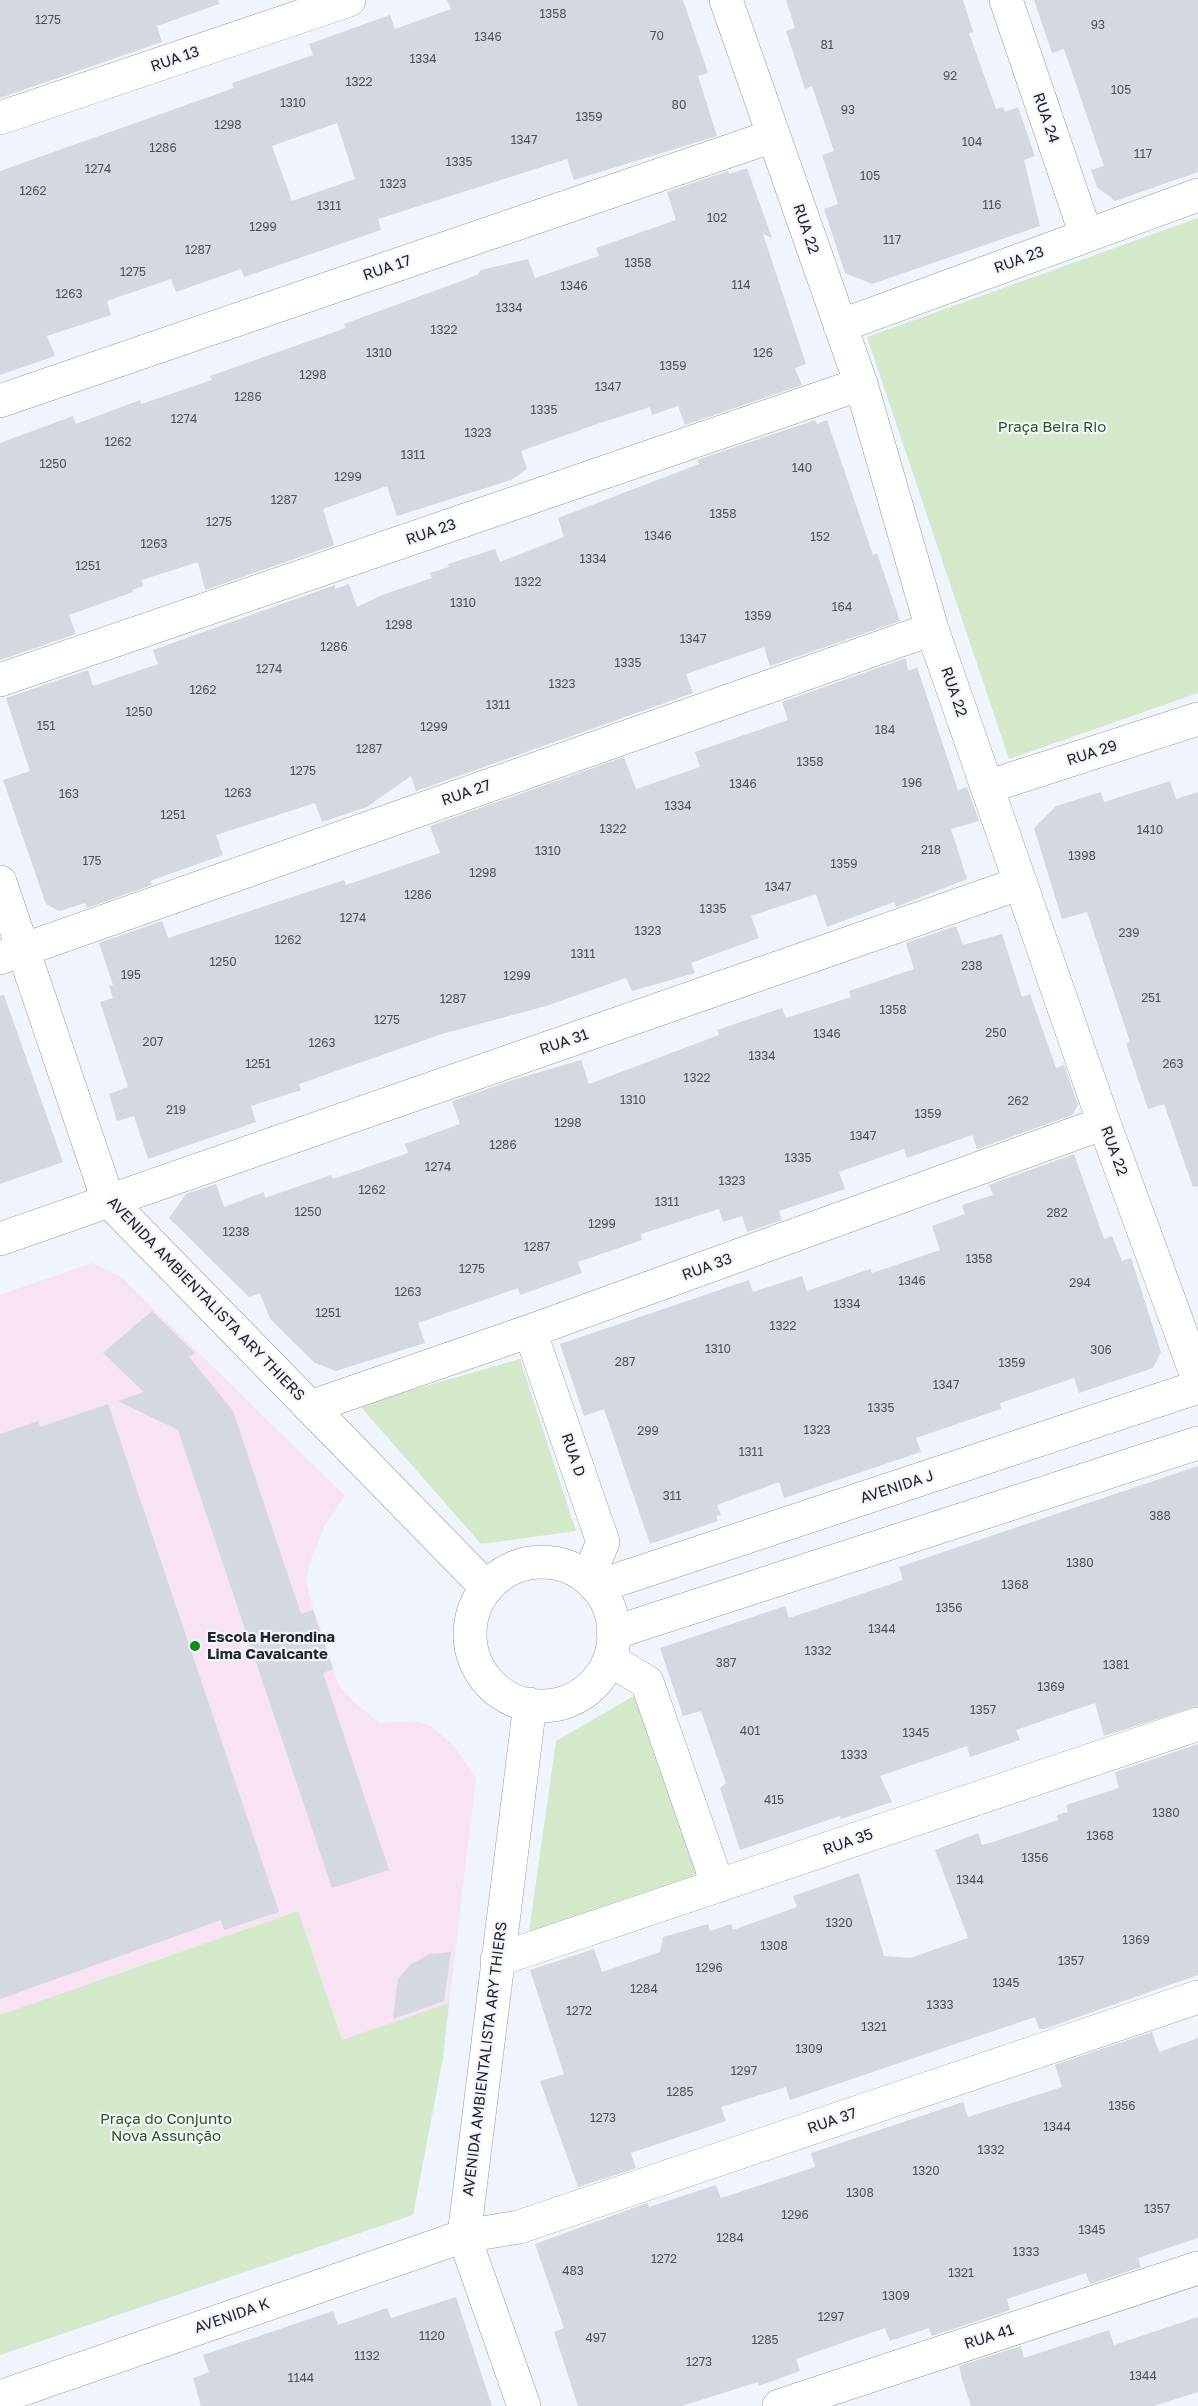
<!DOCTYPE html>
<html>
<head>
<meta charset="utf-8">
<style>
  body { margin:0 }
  canvas { display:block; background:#f0f4fc }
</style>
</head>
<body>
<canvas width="1198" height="2406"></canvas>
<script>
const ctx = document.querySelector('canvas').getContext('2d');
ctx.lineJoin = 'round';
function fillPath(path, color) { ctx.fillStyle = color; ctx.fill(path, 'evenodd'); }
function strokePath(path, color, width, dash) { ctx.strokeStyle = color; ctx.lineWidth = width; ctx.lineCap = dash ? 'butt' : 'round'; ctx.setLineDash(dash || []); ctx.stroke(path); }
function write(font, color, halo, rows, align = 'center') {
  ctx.font = font + ' "Golos Text",sans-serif'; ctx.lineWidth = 4.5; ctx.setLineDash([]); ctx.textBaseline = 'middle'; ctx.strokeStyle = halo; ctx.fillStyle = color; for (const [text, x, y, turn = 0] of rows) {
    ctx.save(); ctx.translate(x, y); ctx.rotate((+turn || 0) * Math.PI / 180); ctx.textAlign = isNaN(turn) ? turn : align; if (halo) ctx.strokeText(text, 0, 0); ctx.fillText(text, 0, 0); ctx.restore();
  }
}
fillPath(new Path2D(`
  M92 1263 120 1276 345 1496 325 1525 312 1556 306 1578 309 1595 339 1686 353 1701 379 1723 417 1721 431 1726 454 1746 476 1778 449 2003 342 2041 298 1911 0 2015V1295Z`), '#f7e3f2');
fillPath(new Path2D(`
  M1198 218V693L1009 759 867 337Z
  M520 1359 576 1531 481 1544 359 1405Z
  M637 1694 701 1877 529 1932 556 1741Z
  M298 1911 342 2040 449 2003 443 2058 413 2215 0 2355V2015Z`), '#d4e9ca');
fillPath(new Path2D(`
  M0 0H218L219 4 157 26 162 42 0 98Z
  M447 0H683L708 73 698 76 717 136 574 180 567 159 378 219 381 230 244 277 241 269 176 292 171 279 107 301 111 315 47 336 55 356 0 375V171L234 88 232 83 313 55 309 44 390 15 395 29 451 9ZM337 123 355 179 292 201 272 146Z
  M786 0H963L973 32 969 33 996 109 1003 107 1005 112 1018 107 1035 156 1024 160 1040 226 872 284 845 273 824 209 838 204 822 155 834 151 812 86 805 89 786 31 795 28Z
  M1034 0H1198V172L1115 201 1097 187 1091 170 1104 166 1064 49 1052 53Z
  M747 168 772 238 763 234 806 364 795 368 802 385 685 425 678 406 652 415 650 407 597 424 521 451 527 469 511 480 397 516 387 486 323 509 334 545 205 590 198 562 142 580 143 586 132 590 133 592 69 615 76 634 0 660V443L73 416 76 424 140 400 141 404 212 380 210 376 346 328 344 324 464 280 477 275 481 270 528 259 535 278 599 256 596 248 676 220 667 192 728 171 729 174Z
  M815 420 817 424 827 420 873 555 877 553 900 621 770 666 764 647 686 674 693 693 416 791 411 776 367 807 322 822 315 803 216 835 223 855 150 881 152 885 87 908 85 903 59 911 46 904 3 780 30 771 6 698 88 670 93 686 158 664 153 650 335 585V589L349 584 357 607 382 595 432 578 430 573 449 567 448 564 495 549 500 562 564 537 558 518 699 464 697 460Z
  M906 658 908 671 917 667 958 790 967 787 979 821 951 829 967 879 896 907 894 902 827 927 816 894 751 916 759 938 691 963 695 973 632 991 626 978 546 1006 442 1034 299 1084 301 1090 251 1106 256 1122 148 1159 134 1116 117 1121 109 1094 128 1087 100 1002 113 998 109 986 113 985 99 943 162 921 168 938 344 880 346 885 440 853 430 826 624 757 636 789 700 767 695 752 788 720 782 702Z
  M1170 781 1176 799 1198 792V1186L1193 1187 1164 1104 1148 1109 1126 1043 1130 1042 1087 912 1062 919 1034 828 1056 806 1101 792 1104 802Z
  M956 926 963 945 1002 934 1022 997 1030 994 1056 1068 1064 1065 1078 1105 1072 1115 977 1149 972 1135 907 1158 904 1149 839 1172 845 1189 779 1211 782 1220 747 1232 742 1216 723 1222 719 1209 641 1234 642 1240 578 1262 582 1273 520 1295 518 1288 418 1323 425 1343 336 1371 315 1363 270 1319 260 1293 249 1297 169 1218 186 1194 216 1184 224 1207 264 1192 265 1198 331 1175 333 1179 408 1153 405 1144 460 1124 452 1101 516 1079 581 1060 589 1084 719 1035 717 1030 782 1008 786 1018 851 997 849 991 914 969 906 943Z
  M4 995 63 1162 0 1184V996Z
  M1074 1154 1104 1239 1112 1236 1122 1261 1131 1258 1161 1352 1153 1368 1079 1393 1074 1378 1000 1403 1001 1409 916 1438 921 1452 784 1498 779 1482 717 1505 721 1515 716 1516 718 1521 650 1544 604 1409 584 1416 560 1344 749 1280 753 1292 802 1276 807 1291 870 1269 872 1273 940 1250 932 1226 965 1214 962 1205 993 1195 989 1185Z
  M152 1311 195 1353 189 1357 233 1411 301 1614 313 1610 333 1669 323 1673 389 1870 332 1888 178 1430 118 1401 144 1392 103 1353Z
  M108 1404 279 1912 224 1930 221 1920 0 1999V1434L38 1421 40 1427Z
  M1198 1466V1706L1104 1736 1095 1703 1016 1730 1020 1740 970 1757 967 1746 880 1776 892 1802 841 1819 840 1816 740 1850 720 1788 726 1783 701 1711 683 1716 660 1648 785 1606 789 1618 903 1580 899 1567Z
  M1198 1744V1975L1044 2029H1039L1035 2017 790 2100 786 2087 721 2107 726 2121 631 2153 636 2168 578 2187 540 2081 564 2074 530 1970 594 1949 602 1972 660 1952 663 1937 708 1924 710 1931 731 1924 733 1930 797 1907 793 1896 859 1873 884 1956 910 1958 968 1938 935 1850 978 1833 982 1845 993 1842 1058 1820 1057 1815 1068 1812 1066 1805 1119 1788 1115 1772Z
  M451 1952 444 2001 393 2019 398 1979 411 1964 430 1954Z
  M1152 2032 1159 2052 1198 2038V2238L1138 2258 1141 2267 1090 2284 1086 2273 1007 2299 1010 2310 932 2336 929 2328 890 2341 885 2328 796 2359 800 2371 759 2386 758 2382 682 2406H578L554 2332 564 2328 535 2244 647 2203 649 2207 716 2185 721 2198 815 2167 811 2153 963 2102 968 2117 1062 2087 1055 2065Z
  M456 2297 492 2406H201L193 2378 209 2372 203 2355 333 2311 338 2325 387 2308 391 2318Z
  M1198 2317V2392L1154 2406H971L962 2379 959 2366 1021 2346 1024 2358 1109 2330 1114 2345Z`), '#d4d8df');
const street = new Path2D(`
  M726 0 861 384 932 629 1104 1123 1198 1379
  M1006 0 1086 235
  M0 118 349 0
  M840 326 1198 195
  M0 401 773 136
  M0 680 861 384
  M987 787 1198 719
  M0 958 932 629
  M0 1239 1021 883
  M530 1331 603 1542 588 1578
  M310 1407 530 1331 1104 1123
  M610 1660 647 1682 718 1886
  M497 1960 1198 1724
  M0 2397 464 2236 519 2227 1198 1997
  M779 2406 1198 2268`);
const secondary = new Path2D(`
  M0 882 108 1200 487 1588
  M470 1634a72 72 0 1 1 144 0a72 72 0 1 1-144 0Z
  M596 1587 1198 1387
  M613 1633 1198 1443
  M524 2406 464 2236 530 1704`);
strokePath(street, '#969aa1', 34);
strokePath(secondary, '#969aa1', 34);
strokePath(street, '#fff', 33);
strokePath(secondary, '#fff', 33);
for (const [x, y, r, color] of [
  [195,1646,6,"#138a11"]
]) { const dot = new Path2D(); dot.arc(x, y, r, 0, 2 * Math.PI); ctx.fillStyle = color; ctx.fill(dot); strokePath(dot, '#f0f4fc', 2); }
write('12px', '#505256', null, [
  ["1358",553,14],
  ["1275",48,20],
  ["93",1098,25],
  ["70",657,36],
  ["1346",488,37],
  ["81",827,45],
  ["1334",423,59],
  ["92",950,76],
  ["1322",359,82],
  ["105",1121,90],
  ["1310",293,103],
  ["80",679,105],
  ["93",848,110],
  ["1359",589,117],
  ["1298",228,125],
  ["1347",524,140],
  ["104",972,142],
  ["1286",163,148],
  ["117",1143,154],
  ["1335",459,162],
  ["1274",98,169],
  ["105",870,176],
  ["1323",393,184],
  ["1262",33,191],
  ["116",992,205],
  ["1311",329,206],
  ["102",717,218],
  ["1299",263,227],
  ["117",892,240],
  ["1287",198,250],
  ["1358",638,263],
  ["1275",133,272],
  ["114",741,285],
  ["1346",574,286],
  ["1263",69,294],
  ["1334",509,308],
  ["1322",444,330],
  ["1310",379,353],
  ["126",763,353],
  ["1359",673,366],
  ["1298",313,375],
  ["1347",608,387],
  ["1286",248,397],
  ["1335",544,410],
  ["1274",184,419],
  ["1323",478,433],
  ["1262",118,442],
  ["1311",413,455],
  ["1250",53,464],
  ["140",802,468],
  ["1299",348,477],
  ["1287",284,500],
  ["1358",723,514],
  ["1275",219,522],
  ["1346",658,536],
  ["152",820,537],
  ["1263",154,544],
  ["1334",593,559],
  ["1251",88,566],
  ["1322",528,582],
  ["1310",463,603],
  ["164",842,607],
  ["1359",758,616],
  ["1298",399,625],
  ["1347",693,639],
  ["1286",334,647],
  ["1335",628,663],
  ["1274",269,669],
  ["1323",562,684],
  ["1262",203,690],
  ["1311",498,705],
  ["1250",139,712],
  ["151",46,726],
  ["1299",434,727],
  ["184",885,730],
  ["1287",369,749],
  ["1358",810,762],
  ["1275",303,771],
  ["196",912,783],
  ["1346",743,784],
  ["1263",238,793],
  ["163",69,794],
  ["1334",678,806],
  ["1251",173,815],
  ["1322",613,829],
  ["1410",1150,830],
  ["218",931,850],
  ["1310",548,851],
  ["1398",1082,856],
  ["175",92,861],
  ["1359",844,864],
  ["1298",483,873],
  ["1347",778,887],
  ["1286",418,895],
  ["1335",713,909],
  ["1274",353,918],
  ["1323",648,931],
  ["239",1129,933],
  ["1262",288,940],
  ["1311",583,954],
  ["1250",223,962],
  ["238",972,966],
  ["195",131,975],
  ["1299",517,976],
  ["251",1151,998],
  ["1287",453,999],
  ["1358",893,1010],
  ["1275",387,1020],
  ["250",996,1033],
  ["1346",827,1034],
  ["207",153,1042],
  ["1263",322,1043],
  ["1334",762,1056],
  ["1251",258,1064],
  ["263",1173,1064],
  ["1322",697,1078],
  ["1310",633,1100],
  ["262",1018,1101],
  ["219",176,1110],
  ["1359",928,1114],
  ["1298",568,1123],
  ["1347",863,1136],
  ["1286",503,1145],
  ["1335",798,1158],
  ["1274",438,1167],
  ["1323",732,1181],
  ["1262",372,1190],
  ["1311",667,1202],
  ["1250",308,1212],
  ["282",1057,1213],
  ["1299",602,1224],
  ["1238",236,1232],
  ["1287",537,1247],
  ["1358",979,1259],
  ["1275",472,1269],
  ["1346",912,1281],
  ["294",1080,1283],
  ["1263",408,1292],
  ["1334",847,1304],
  ["1251",328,1313],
  ["1322",783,1326],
  ["1310",718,1349],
  ["306",1101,1350],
  ["287",625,1362],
  ["1359",1012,1363],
  ["1347",946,1385],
  ["1335",881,1408],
  ["1323",817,1430],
  ["299",648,1431],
  ["1311",751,1452],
  ["311",672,1496],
  ["388",1160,1516],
  ["1380",1080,1563],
  ["1368",1015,1585],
  ["1356",949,1608],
  ["1344",882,1629],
  ["1332",818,1651],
  ["387",726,1663],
  ["1381",1116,1665],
  ["1369",1051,1687],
  ["1357",983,1710],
  ["401",750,1731],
  ["1345",916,1733],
  ["1333",854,1755],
  ["415",774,1800],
  ["1380",1166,1813],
  ["1368",1100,1836],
  ["1356",1035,1858],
  ["1344",970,1880],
  ["1320",839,1923],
  ["1369",1136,1940],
  ["1308",774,1946],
  ["1357",1071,1961],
  ["1296",709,1968],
  ["1345",1006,1983],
  ["1284",644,1989],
  ["1333",940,2005],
  ["1272",579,2011],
  ["1321",874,2027],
  ["1309",809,2049],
  ["1297",744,2071],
  ["1285",680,2092],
  ["1356",1122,2106],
  ["1273",603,2118],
  ["1344",1057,2127],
  ["1332",991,2150],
  ["1320",926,2171],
  ["1308",860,2193],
  ["1357",1157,2209],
  ["1296",795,2215],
  ["1345",1092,2230],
  ["1284",730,2238],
  ["1333",1026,2252],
  ["1272",664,2259],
  ["483",573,2271],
  ["1321",961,2273],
  ["1309",896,2296],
  ["1297",831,2317],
  ["1120",432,2336],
  ["497",596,2338],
  ["1285",765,2340],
  ["1132",367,2356],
  ["1273",699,2362],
  ["1344",1143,2376],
  ["1144",301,2378]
]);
write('15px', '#242528', '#f0f4fc', [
  ["RUA 13",175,59,-19],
  ["RUA 24",1046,118,71],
  ["RUA 22",806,229,71],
  ["RUA 23",1019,260,-20],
  ["RUA 17",387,268,-19],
  ["RUA 23",431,532,-19],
  ["RUA 22",954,692,71],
  ["RUA 29",1092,753,-18],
  ["RUA 27",466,793,-19],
  ["RUA 31",564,1042,-19],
  ["RUA 22",1114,1151,70],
  ["RUA 33",707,1267,-20],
  ["AVENIDA AMBIENTALISTA ARY THIERS",206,1299,46],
  ["RUA D",573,1455,71],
  ["AVENIDA J",897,1487,-18],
  ["RUA 35",848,1842,-19],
  ["AVENIDA AMBIENTALISTA ARY THIERS",485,2059,-83],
  ["RUA 37",832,2121,-19],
  ["AVENIDA K",232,2316,-19],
  ["RUA 41",989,2337,-18]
]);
write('15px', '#31551c', '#f0f4fc', [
  ["Praça Beira Rio",1052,427],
  ["Praça do Conjunto",166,2119],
  ["Nova Assunção",166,2136]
]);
write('bold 15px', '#242528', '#f0f4fc', [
  ["Escola Herondina",207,1637],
  ["Lima Cavalcante",207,1654]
], 'left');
</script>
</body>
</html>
